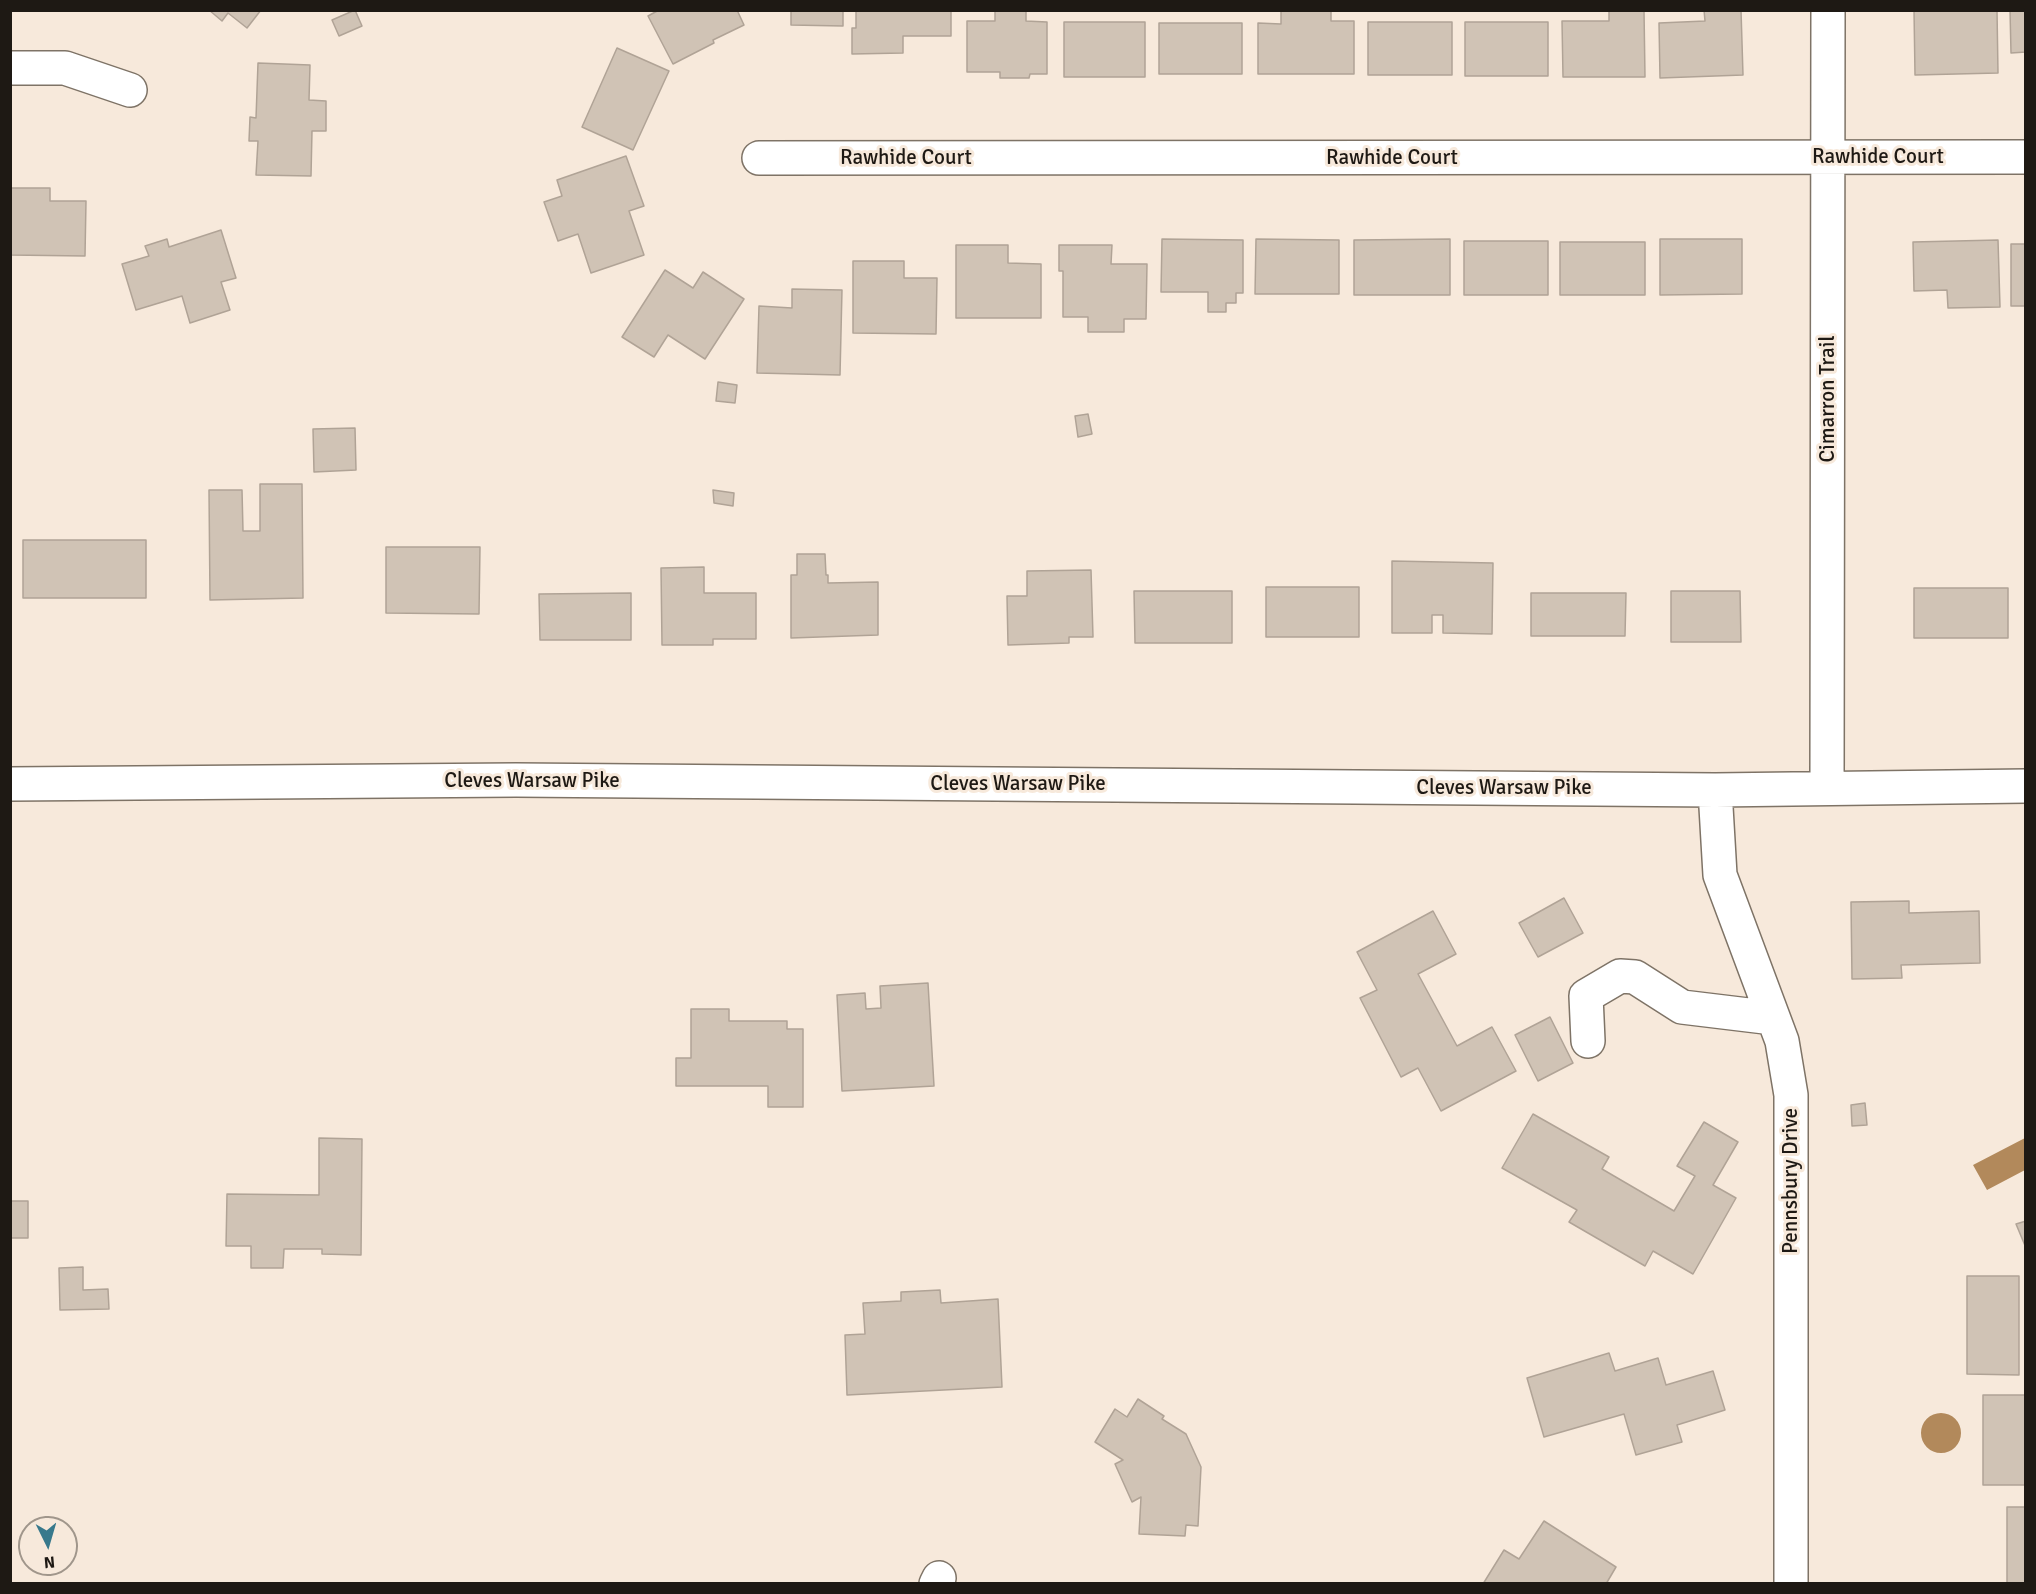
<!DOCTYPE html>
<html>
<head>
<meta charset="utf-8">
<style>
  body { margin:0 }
  #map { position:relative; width:2036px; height:1594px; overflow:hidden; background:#f7e9db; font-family:Signika,sans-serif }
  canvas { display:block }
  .frame { position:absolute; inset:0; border:12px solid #1e1914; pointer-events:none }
  .north { position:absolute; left:18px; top:1516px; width:60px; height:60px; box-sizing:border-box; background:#f7e9db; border:2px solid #a0968b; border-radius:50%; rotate:175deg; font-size:16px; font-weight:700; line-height:24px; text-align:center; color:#1e1914 }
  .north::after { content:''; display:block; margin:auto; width:21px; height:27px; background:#38798c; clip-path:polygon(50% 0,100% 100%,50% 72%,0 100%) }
</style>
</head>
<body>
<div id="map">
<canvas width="2036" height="1594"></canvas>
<div class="frame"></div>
<div class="north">N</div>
</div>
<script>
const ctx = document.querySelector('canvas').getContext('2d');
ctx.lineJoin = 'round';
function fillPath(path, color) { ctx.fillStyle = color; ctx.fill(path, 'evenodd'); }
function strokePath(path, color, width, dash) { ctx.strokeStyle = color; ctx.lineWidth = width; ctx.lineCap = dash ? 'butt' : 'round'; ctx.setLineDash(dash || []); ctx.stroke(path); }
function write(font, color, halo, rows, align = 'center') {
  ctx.font = font + ' Signika,sans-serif'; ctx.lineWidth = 6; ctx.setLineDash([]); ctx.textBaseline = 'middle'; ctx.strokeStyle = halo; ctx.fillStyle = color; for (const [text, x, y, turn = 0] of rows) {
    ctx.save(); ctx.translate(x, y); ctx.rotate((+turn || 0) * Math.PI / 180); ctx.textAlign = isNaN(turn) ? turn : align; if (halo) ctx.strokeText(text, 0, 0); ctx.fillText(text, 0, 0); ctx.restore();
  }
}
fillPath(new Path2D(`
  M2025 1138V1170L1987 1190 1973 1165Z
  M1921 1433a20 20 0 1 1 40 0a20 20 0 1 1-40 0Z`), '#b2895b');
const building = new Path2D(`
  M209 10H261L247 28 228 13 222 21Z
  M355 10 362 26 339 36 332 20Z
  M659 10H737L744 25 713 40 714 43 673 64 648 16Z
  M791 10H843V26L791 25Z
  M856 10H951V36H903V53L852 54V28H856Z
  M995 10H1026V21L1047 22V74H1030L1029 78H1000V72H967V21H995Z
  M1281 10H1331V21H1354V74H1258V23L1281 24Z
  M1609 10H1644L1645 77H1563L1562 21H1609Z
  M1704 10H1741L1743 75 1660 78 1659 23 1705 21Z
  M1914 10H1997L1998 73 1915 75Z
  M2010 10H2026V52L2011 53Z
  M1064 22H1145V77H1064Z
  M1368 22H1452V75H1368Z
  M1465 22H1548V76H1465Z
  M1159 23H1242V74H1159Z
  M617 48 669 71 633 150 582 127Z
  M258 63 310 65 309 100 326 101V131H312L311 176 256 175 258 141H249L250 117 256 118Z
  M626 156 644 206 629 211 644 255 591 273 578 234 558 241 544 202 562 196 557 180Z
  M10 188H50V201H86L85 256 10 255Z
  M221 230 236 278 221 282 230 310 190 323 182 296 136 310 122 264 149 256 145 246 167 239 169 247Z
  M1162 239 1243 240V293H1236V303H1226V312H1208V292H1161Z
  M1256 239 1339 240V294H1255Z
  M1450 239V295H1354V240Z
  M1660 239H1742V294L1660 295Z
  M1998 240 2000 307 1948 308 1947 290 1914 291 1913 242Z
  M1464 241H1548V295H1464Z
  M1560 242H1645V295H1560Z
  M2011 244H2026V306H2011Z
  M956 245H1008V263L1041 264V318H956Z
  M1059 245H1112L1111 264H1147L1146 319H1124V332H1088V317H1063V271H1059Z
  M853 261H904V278H937L936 334 853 333Z
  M665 270 693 288 703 272 744 299 705 359 668 335 654 357 622 337Z
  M792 289 842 290 840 375 757 373 759 306 792 308Z
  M718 382 737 385 735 403 716 401Z
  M1088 414 1092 434 1078 437 1075 416Z
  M355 428 356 470 314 472 313 429Z
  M260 484H302L303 598 210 600 209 490H242L243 531H260Z
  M713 490 734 493 733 506 714 503Z
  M23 540H146V598H23Z
  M386 547H480L479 614 386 613Z
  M797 554H825L826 575H828V583L878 582V635L791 638V575H797Z
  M1392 561 1493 563 1492 634 1443 633V615H1432V633H1392Z
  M704 567V593H756V639H713V645H662L661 568Z
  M1091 570 1093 637H1069V643L1008 645 1007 596H1027V571Z
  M1266 587H1359V637H1266Z
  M1914 588H2008V638H1914Z
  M1134 591H1232V643H1135Z
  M1671 591H1740L1741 642H1671Z
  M631 593V640H540L539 594Z
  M1531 593H1626L1625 636H1531Z
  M1564 898 1583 933 1538 957 1519 923Z
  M1909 901V913L1979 911 1980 963 1901 965 1902 978 1852 979 1851 902Z
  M1433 911 1456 954 1418 974 1457 1046 1492 1027 1516 1071 1441 1111 1418 1068 1401 1077 1360 998 1377 990 1357 952Z
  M928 983 934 1086 842 1091 837 995 865 993 866 1009 881 1008 880 986Z
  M691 1009H729V1021H787V1029H803V1107H768V1086H676V1058H691Z
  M1550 1017 1573 1063 1538 1081 1515 1035Z
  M1865 1103 1867 1125 1852 1126 1851 1105Z
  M1533 1114 1609 1157 1602 1169 1674 1211 1695 1176 1677 1166 1704 1122 1738 1142 1713 1185 1736 1198 1693 1274 1653 1251 1645 1266 1569 1222 1577 1210 1502 1168Z
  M319 1138 362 1139 361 1255 322 1254V1249H284L283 1268H251V1246H226L227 1194 319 1195Z
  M10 1201H28V1238H10Z
  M2026 1221V1248L2016 1224Z
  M83 1267V1290L108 1289 109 1309 60 1310 59 1268Z
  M1967 1276H2019V1375L1967 1374Z
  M940 1290 941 1303 998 1299 1002 1387 847 1395 845 1335 865 1334 863 1303 901 1301V1292Z
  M1609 1353 1615 1371 1658 1358 1666 1385 1713 1371 1725 1410 1677 1425 1682 1442 1636 1455 1624 1414 1544 1437 1527 1378Z
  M1983 1395H2026V1485H1983Z
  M1138 1399 1164 1416 1162 1419 1186 1434 1201 1467 1198 1526 1186 1525 1185 1536 1139 1534 1141 1497 1132 1502 1115 1464 1123 1460 1095 1442 1115 1409 1127 1417Z
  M2007 1507H2026V1584H2007Z
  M1544 1521 1616 1567 1606 1584H1483L1504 1550 1519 1559Z`);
fillPath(building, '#d0c3b5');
strokePath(building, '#b0a396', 1.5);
const minor = new Path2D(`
  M10 68H65L130 90
  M759 158 2026 157
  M10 784 516 780 1715 790 2026 786
  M1827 787 1828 10
  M1715 790 1720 875 1782 1041 1791 1095V1584
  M1588 1041 1586 996 1620 976 1635 977 1682 1007 1773 1018
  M936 1584 939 1578`);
strokePath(minor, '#7e7366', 36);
strokePath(minor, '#fff', 33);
write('21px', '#1e1914', '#f7e9db', [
  ["Rawhide Court",1878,157],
  ["Rawhide Court",906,158],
  ["Rawhide Court",1392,158],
  ["Cimarron Trail",1828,399,-90],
  ["Cleves Warsaw Pike",532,781],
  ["Cleves Warsaw Pike",1018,784],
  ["Cleves Warsaw Pike",1504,788],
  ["Pennsbury Drive",1791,1181,-90]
]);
</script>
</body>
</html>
